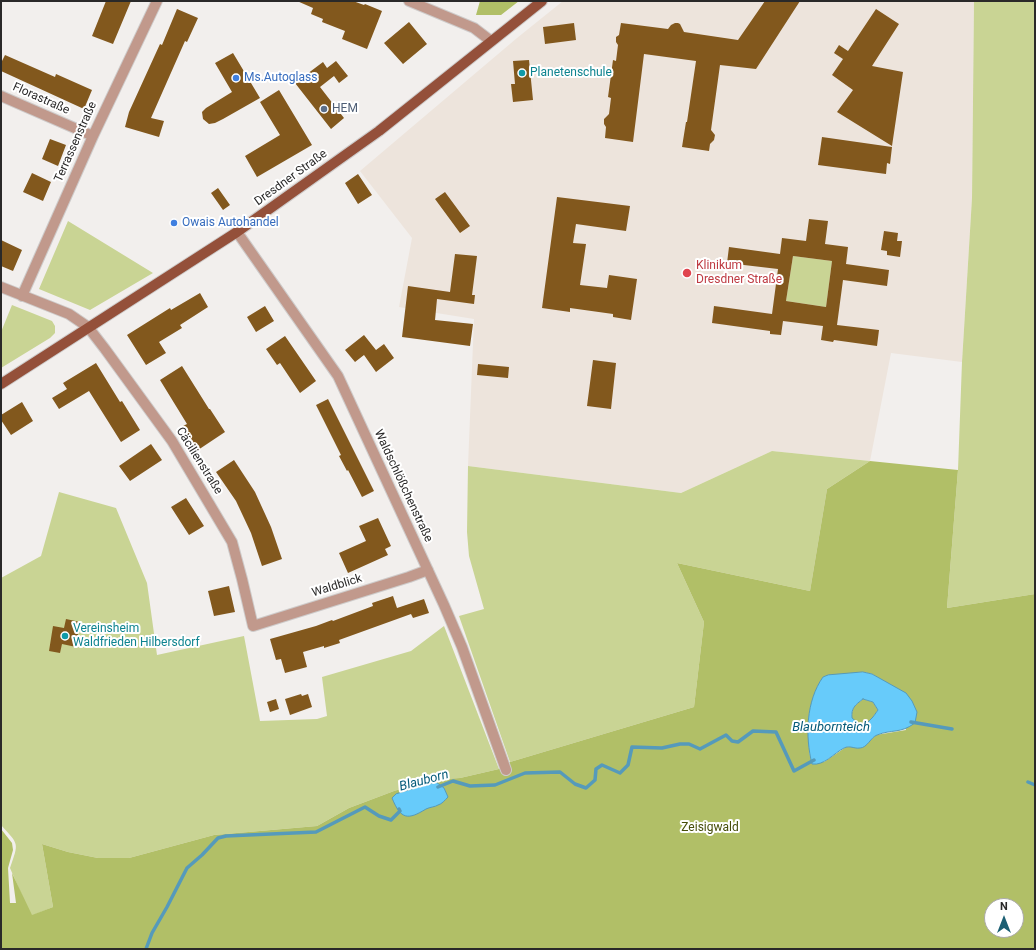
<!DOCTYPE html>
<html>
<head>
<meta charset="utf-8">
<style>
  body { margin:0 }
  #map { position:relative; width:1036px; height:950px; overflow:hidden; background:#f2efed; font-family:Roboto,sans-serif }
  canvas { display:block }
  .frame { position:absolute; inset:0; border:2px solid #2a2929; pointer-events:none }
  .north { position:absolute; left:984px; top:898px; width:40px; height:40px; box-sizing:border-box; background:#fff; border:1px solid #aaa9a9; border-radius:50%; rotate:0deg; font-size:11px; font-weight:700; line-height:16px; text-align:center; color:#2a2929 }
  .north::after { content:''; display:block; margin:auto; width:14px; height:18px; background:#1c5f73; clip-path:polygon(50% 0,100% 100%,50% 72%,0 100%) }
</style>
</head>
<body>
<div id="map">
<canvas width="1036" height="950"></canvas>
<div class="frame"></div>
<div class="north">N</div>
</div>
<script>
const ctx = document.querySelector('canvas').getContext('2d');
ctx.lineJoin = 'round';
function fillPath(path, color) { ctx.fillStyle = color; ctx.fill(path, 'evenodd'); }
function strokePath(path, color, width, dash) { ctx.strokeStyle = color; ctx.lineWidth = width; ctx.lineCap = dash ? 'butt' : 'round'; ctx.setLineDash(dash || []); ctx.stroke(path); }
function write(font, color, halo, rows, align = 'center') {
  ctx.font = font + ' Roboto,sans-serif'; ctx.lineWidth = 4; ctx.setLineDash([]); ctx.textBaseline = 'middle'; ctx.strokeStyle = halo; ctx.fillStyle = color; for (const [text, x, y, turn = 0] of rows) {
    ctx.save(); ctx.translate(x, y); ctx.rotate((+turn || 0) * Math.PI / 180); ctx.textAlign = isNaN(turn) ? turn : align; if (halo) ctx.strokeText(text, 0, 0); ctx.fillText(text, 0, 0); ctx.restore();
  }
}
fillPath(new Path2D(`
  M563 1H974L972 198 962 362 891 353 870 461 772 451 681 493 468 466 474 319 399 307 412 238 360 171 517 38Z`), '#ede4dc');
fillPath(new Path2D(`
  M974 1H1035V594L947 608 958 470 962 362 972 198Z
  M68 221 153 273 90 310 39 289Z
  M793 256 832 261 826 307 786 301Z
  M12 305 52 321 55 326V333L50 338 1 368V332Z
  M772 451 870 461 827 489 810 591 677 563 704 622 694 707 510 762 459 616 484 609 469 556 467 532 468 466 681 493Z
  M59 492 116 508 147 583 157 655 244 636 260 721 317 719 327 716 322 677 411 651 444 626 499 769 460 778 430 780 394 791 349 808 317 826 214 835 129 858H98L68 852 42 844 53 907 31 916 10 868C19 842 19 845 1 825V578L41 556Z`), '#c9d494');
fillPath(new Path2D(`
  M480 1H519L501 15H476Z
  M870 461 958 470 947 608 1035 594V949H1V829L12 843 13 850 8 868 10 903H16L12 873 32 915 53 907 42 844 68 852 98 858H129L214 835 317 826 349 808 394 791 430 780 460 778 499 769 510 762 694 707 704 622 677 563 810 591 827 489ZM863 672 872 674 892 686 906 730 876 735 864 746 860 748 852 746 846 747 824 762 810 757 808 720 823 677ZM992 906H1016V930H992Z
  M863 699 873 702 878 710 873 717 865 725H859L852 718C851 708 855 705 863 699Z`), '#b1bf67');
const water = new Path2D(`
  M863 672 872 674 906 693 912 701 917 712 915 723C900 734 892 729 877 735 871 737 867 748 860 748 854 749 850 745 844 748 834 753 824 766 812 764 805 736 806 701 823 677L828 675ZM863 699 873 702 878 710 873 717 865 725 859 724 852 718C851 708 855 705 863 699Z
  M436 782 444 788 448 797C445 800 442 804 438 805 435 807 430 807 426 809 408 820 401 820 392 798L396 794Z`);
fillPath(water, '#67cbfa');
strokePath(water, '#559abb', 1);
strokePath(new Path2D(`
  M911 722 952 729
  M1028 782 1035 785
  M438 787 453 781 470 786 495 785 525 773 560 772 575 784 586 788 595 780 596 769 602 765 620 773 628 765 632 747 662 748 680 744H689L700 749 726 735 732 741 738 742 753 731 776 732 794 771 814 760
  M146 949 152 933 167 907 187 868 202 855 218 838 226 836 316 832 365 807 379 816 391 820 400 811 399 809`), '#559abb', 3.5);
fillPath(new Path2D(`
  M106 1H131L113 44 92 36Z
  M297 1H353L364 5 365 4 382 11 367 49 342 39 345 31 322 22 323 19 311 14 313 8Z
  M765 1H800L756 69 720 65 711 130 715 135 714 140 710 144 709 151 682 147 686 122H687L696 61 644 54 633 142 605 138 606 127 604 124V119L609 114 611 98 608 97 613 60 616 61 618 45 616 42V37L619 35 621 23 668 29 671 25 675 23H678L680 24 684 32 738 40Z
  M177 9 198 18 187 42 185 41 151 118 164 121 159 137 125 127 129 112 160 44 162 45Z
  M876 9 899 24 872 66 903 72 892 146 837 112 853 90 832 75 843 59 834 53 839 45 848 51Z
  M409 22 427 44 403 64 384 43Z
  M574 23 576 40 545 44 543 27Z
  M233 53 260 98 223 119 215 123 209 124 203 119 202 112 206 108 232 92 215 63Z
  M5 55 55 77 56 74 92 90 84 109 1 71V63Z
  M529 60 533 100 513 102 511 84H515L513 61Z
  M336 61 348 76 339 83 334 76 320 87 344 118 331 129 295 83 323 62 327 68Z
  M279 90 312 145 257 177 245 156 280 135 260 102Z
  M822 137 892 147 890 164 887 163 886 174 818 165Z
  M50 139 66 145 58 166 42 159Z
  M32 173 51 182 43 201 23 192Z
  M358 174 372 195 358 204 345 183Z
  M218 188 230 205 223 210 211 193Z
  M445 192 470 226 460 233 435 199Z
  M557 197 630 206 626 231 576 224 573 243 586 244 580 285 607 288 609 275 637 279 631 320 613 317V314L570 308V312L542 308Z
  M809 219 828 221 825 244 848 247 846 264 889 270 887 286 843 280 837 325 879 330 877 346 834 340 833 342 821 340 823 326 783 321 781 335 770 334V331L712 323 714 306 772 314 778 269 727 263 729 247 780 254 782 238 806 241ZM793 256 832 261 826 307 786 301Z
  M884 231 898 233 897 241H902L900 257 887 255V251L881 250Z
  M1 240 22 250 13 271 1 266Z
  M455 254 477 256 472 295H475L474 304 437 299 435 320 473 324 470 346 402 337 408 286 450 292Z
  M200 293 208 307 180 325 182 328 159 342 166 353 146 365 127 335 170 308 171 310Z
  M265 306 274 321 256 332 247 317Z
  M364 335 376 350 384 344 394 358 376 372 364 355 355 362 345 350Z
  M285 336 316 381 300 393 280 363 277 365 266 349Z
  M593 360 616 363 611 409 587 406Z
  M96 363 120 402 122 401 140 430 121 442 89 391 59 409 52 398 67 389 63 383Z
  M478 364 509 367 508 378 477 375Z
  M182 366 209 409H210L225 432 198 450 183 426 187 424 160 380Z
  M328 399 374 491 362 497 348 470 347 471 339 456 341 455 316 405Z
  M22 402 33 421 11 435 1 420V415Z
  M151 444 162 460 130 481 119 466Z
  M234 460 255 492 271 527 282 559 262 566 251 533 236 501 216 472Z
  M186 498 204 526 189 535 171 507Z
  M378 518 391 546 385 549 388 555 348 573 339 553 366 541 359 526Z
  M229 586 235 612 214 616 208 591Z
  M393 596 397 608 424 599 429 613 413 618 411 614 339 640 340 643 324 648V646L303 652 307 667 285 673 281 659 276 660 270 639 316 626 332 620 333 621 373 606 372 603Z
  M66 619 80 622 76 647 62 644 60 653 49 651 53 626 64 628Z
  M301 694 302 696 308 694 312 707 290 715 285 699Z
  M276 699 279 709 270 712 267 702Z`), '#82581d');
const minor = new Path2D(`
  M409 1 474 28 491 41
  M1 96 93 136
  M237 232 338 376 444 605 462 647 506 770
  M1 287 69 314 88 327 105 349 172 441 232 542 242 579 253 626 409 577 428 570
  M22 296 93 136 157 1`);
const major = new Path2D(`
  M1 384 237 232 379 131 542 1`);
strokePath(minor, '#cecbca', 12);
strokePath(major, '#cecbca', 12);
strokePath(minor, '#c1998c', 10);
strokePath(major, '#94503a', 10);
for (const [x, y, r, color] of [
  [522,73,4,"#0f9aa8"],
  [236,78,4,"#3f7fe0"],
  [324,109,4,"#5c6f8a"],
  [174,223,4,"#3f7fe0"],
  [687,273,5,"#e0444e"],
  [65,636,4,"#0f9aa8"]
]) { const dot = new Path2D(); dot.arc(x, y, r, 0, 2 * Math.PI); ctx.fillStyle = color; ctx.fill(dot); strokePath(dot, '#fff', 1.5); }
write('12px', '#0d838f', '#fff', [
  ["Planetenschule",530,73],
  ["Vereinsheim",73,629],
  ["Waldfrieden Hilbersdorf",73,643]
], 'left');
write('12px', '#366cbe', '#fff', [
  ["Ms.Autoglass",244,78],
  ["Owais Autohandel",182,223]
], 'left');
write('12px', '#2a2929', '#fff', [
  ["Florastraße",41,99,24],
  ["Terrassenstraße",76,142,-66],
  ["Dresdner Straße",291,178,-36],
  ["Cäcilienstraße",199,461,58],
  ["Waldschlößchenstraße",403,486,65],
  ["Waldblick",337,586,-17]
]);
write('12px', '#4e5e75', '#fff', [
  ["HEM",332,109]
], 'left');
write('12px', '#be3a42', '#fff', [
  ["Klinikum",696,266],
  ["Dresdner Straße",696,280]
], 'left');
write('12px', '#464e0a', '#fff', [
  ["Zeisigwald",710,828]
]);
write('italic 13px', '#045a79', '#fff', [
  ["Blaubornteich",831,728],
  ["Blauborn",424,781,-15]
]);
</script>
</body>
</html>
